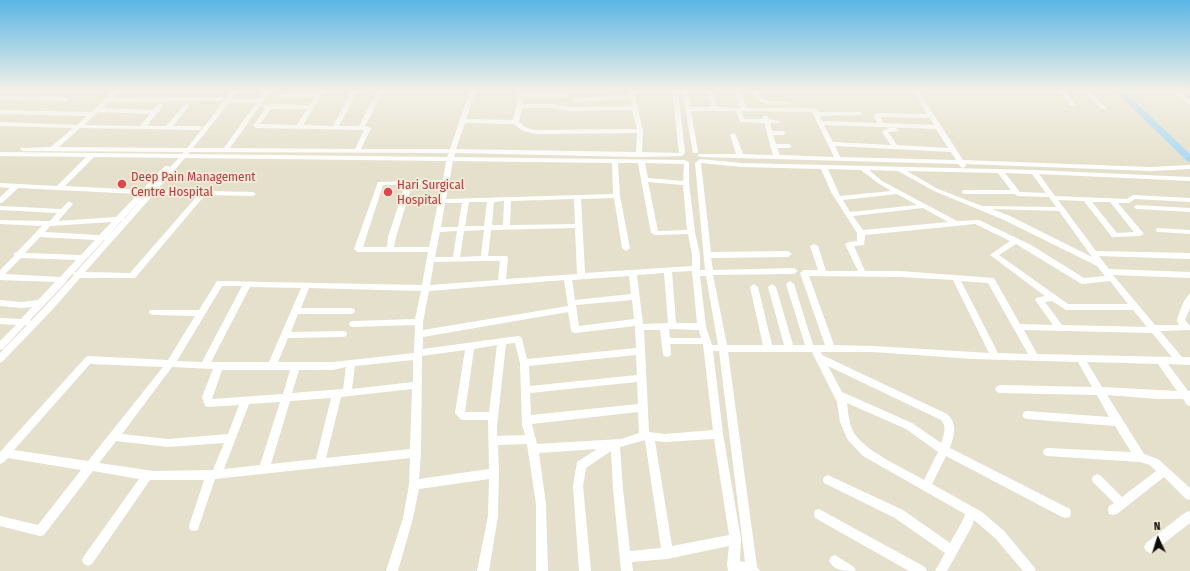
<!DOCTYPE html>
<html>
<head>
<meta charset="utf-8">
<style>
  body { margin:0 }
  #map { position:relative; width:1190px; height:571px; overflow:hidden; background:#e5e0cb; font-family:"Fira Sans Condensed",sans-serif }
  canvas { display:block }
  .north { position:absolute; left:1138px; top:519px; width:40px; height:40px; -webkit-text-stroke:3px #f3edd8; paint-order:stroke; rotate:356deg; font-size:11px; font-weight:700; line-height:16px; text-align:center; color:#0f0e07 }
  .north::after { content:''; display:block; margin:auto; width:14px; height:18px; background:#0f0e07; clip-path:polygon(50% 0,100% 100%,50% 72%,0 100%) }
</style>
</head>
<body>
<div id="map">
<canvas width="1190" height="571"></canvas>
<div class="north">N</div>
</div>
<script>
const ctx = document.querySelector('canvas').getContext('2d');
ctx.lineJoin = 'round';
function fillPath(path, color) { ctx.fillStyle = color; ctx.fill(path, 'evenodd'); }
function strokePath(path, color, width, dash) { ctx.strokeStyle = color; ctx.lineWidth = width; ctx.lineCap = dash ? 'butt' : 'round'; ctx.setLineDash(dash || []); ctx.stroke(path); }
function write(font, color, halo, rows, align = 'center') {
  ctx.font = font + ' "Fira Sans Condensed",sans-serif'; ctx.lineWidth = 3.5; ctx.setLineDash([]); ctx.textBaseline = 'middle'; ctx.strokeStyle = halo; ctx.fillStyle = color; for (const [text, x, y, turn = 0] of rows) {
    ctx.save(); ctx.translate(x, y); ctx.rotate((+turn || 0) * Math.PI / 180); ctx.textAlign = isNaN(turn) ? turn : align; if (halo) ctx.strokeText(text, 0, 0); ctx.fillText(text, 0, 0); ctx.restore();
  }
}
fillPath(new Path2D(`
  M115 90H122L113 98 222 97 225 99 222 101 109 102 102 108 153 110 158 104H162L163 105 158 113 156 114 147 126H166L185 104H189V106L173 126H199L202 128 199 130 80 128 59 147 187 148 233 90H239L232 99H259L265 90H271L230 148 355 149 364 130 256 128 253 126 265 109 262 107 263 106 270 104 310 105 315 97H280L278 96V94L317 93 319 90H325L303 125 333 126 352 90H358L339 126H359L378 90H384L365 126 371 128 361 149H450L470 90H476L466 119 513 120 519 90H525L524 93H566L569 95 566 97H524L522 104H554L570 107 632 106 630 99 575 102 572 100 575 98 629 95 628 90H634L643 131 642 152 679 153 672 90H678L685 153 682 156 639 157 455 153 454 157 684 160 689 162V183L695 232 700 255V270H705L695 163 700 159 742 163 1034 170 1190 177V181L1039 174 1055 196 1127 199 1133 195 1190 198V202L1135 199 1129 203H1118L1144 234 1140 236 1115 237H1112L1084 201 1058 200 1096 251 1190 253V259L1099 256 1109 269 1190 272V278L1113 275 1155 325H1179L1177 321C1178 315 1185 296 1190 294V308L1185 320 1190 326V330L1160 331 1182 357H1190V365L1168 364 1188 391H1190V406L1187 405 1183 399H1158L1107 395 1144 454 1158 459 1190 488V500L1186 499 1164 477 1117 514 1113 515 1109 514 1108 510 1109 506 1114 503 1093 482 1092 479 1093 476 1097 474 1101 476 1122 497 1156 471 1150 465 1140 462 1048 456 1044 455 1043 452 1044 449 1048 448 1131 452 1115 426 1027 419 1024 418 1022 415 1024 412 1027 411 1109 417 1097 395 1000 393 997 392 995 389 997 386 1000 385 1092 387 1078 362 973 359 873 352H821L822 355 947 414C958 424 954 436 950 448L1070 509 1071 513 1070 517 1066 518 1062 517 946 456 932 484 982 512 1004 531 1034 567 1036 571H1023L996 539 974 520 971 528 947 571H935L945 553 895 518 824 483 823 480 824 477 828 475 832 477 903 510 950 543 962 522 965 514 863 456 848 440 840 422 837 402 812 352H728L757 567 760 571H728L727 564 729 546 667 559 632 562 633 571H621L613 489 611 451 586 468 583 486 591 571H579L573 486 577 462 597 449 539 453 546 504 548 571H536V504L527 444 498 445 499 473 498 516 489 571H477L488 516 489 479 419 489 413 518 398 571H386L403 518 409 485 410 458 215 479 199 526 198 530 194 531 190 530 189 526 204 480H150L92 564 88 566 84 564 82 560 84 556 139 479 93 471 44 535 40 536 0 526V516L38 525 81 470 8 458 4 462 0 464V452L85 358 88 356 168 360 195 316 153 315 150 314 149 312 150 310H199L217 281 422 285 428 252H358L354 249 378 182 443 180 446 161 185 158 157 190 253 192 256 194 253 196 205 195 135 278H80L52 310 3 361 0 363V353L27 325H25L3 349 0 350V341L16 325 0 324V318L21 319 32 307 21 308 0 306V300L21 302 38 300 55 282 0 280V270L14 256V253L17 252 42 226 0 224V220L46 221H50L57 213 0 210V206L61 209 68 202H70L73 204 58 221 116 217 138 194 18 188 2 203H0V197L10 188 0 187V183L57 186 86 157 0 156V152L182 154 184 152 23 151 20 149 21 148 51 147 73 128 0 126V122L77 125 87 116 0 114V110L91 112ZM229 103H256L224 148H193ZM522 108H554L570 111 632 110 637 129 534 130 525 127 519 122ZM271 109H307L297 125 260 124ZM98 112 150 114 140 126 84 125ZM465 123 514 124 523 131 537 134 637 133 636 152 456 149ZM190 152 449 153 447 157 188 154ZM94 157 179 158 169 168V166H165L142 190 65 186ZM453 161 612 163 613 194 446 199ZM618 163H638L651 233 655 235 688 234 692 255V266L585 273 581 199 614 198 622 248 626 251 630 248 620 196ZM645 163 684 164 683 181 648 178ZM701 163 742 167 821 169 831 192 857 233V241L849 242 845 244 858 271H826L818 246 814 244 810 246 818 270H804L800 273 825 345H813L794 284 790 281 786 284 805 345H793L776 287 772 284 768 287 784 345H772L758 287 754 284 750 287 763 345H727L713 275 794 274 798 271 794 268 713 270 711 258 788 257 792 254 788 251 711 252ZM828 169 861 170 878 183 891 191 840 196ZM869 170 898 171 934 191 1004 220 1097 266 1105 276 1084 278 1031 245 979 220 957 221 882 181ZM907 171 998 173 1011 190H964L961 192 964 194H1014L1018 196 1049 197 1056 207 982 206 938 189ZM1005 173 1032 174 1046 193 1020 192ZM648 182 683 185 687 230 658 231ZM442 184 429 247H394L396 237 412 185ZM383 185H405L388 237 387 247H363ZM146 194 124 219V218ZM154 194 198 195 130 273 85 272ZM897 194 917 205 850 212 843 200ZM574 199 575 224 510 225 511 201ZM504 201 503 225H492L494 202ZM469 202H487L484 226H465ZM1092 202H1110L1134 232 1117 233ZM445 203H462L458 227H441ZM923 208 948 222 863 230 853 216ZM992 209 1059 211 1092 257 1010 216ZM121 221H122L76 272 73 273V276L31 321 30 320 66 282 67 280 104 240H105ZM112 222 99 235 45 232 50 226ZM975 224 1010 241 990 255 1045 296 1036 298 1035 300 1053 325 1020 324 994 278 900 271H865L854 246 864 245 865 235ZM575 228 577 274 506 279 508 258 507 256H488L491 230ZM484 230 481 256 460 257 464 231ZM457 231 453 257H435L440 232ZM40 237 95 240 81 255 25 253ZM1016 244 1080 283 1083 284 1110 281 1128 304H1068L999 255ZM21 258 76 260 60 277 5 274ZM482 261H500L498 280 430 285 434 262ZM692 271 697 323H676L672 272ZM664 273 668 323 643 324 637 275ZM629 276 631 294 575 300 572 280ZM700 276H706L718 345H712L706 327ZM809 276 900 277 953 280 989 353 873 346 834 345ZM564 280 568 306 423 330V322L429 291ZM961 281 988 283 1028 354 998 353ZM222 286H242L202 362 177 361ZM250 287 301 288 269 362H211ZM309 288 421 291 415 319 353 321 350 322 349 324 350 326 353 327 415 325 414 353 333 362H278L288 338 343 337 346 336 347 334 346 332 343 331 291 332 298 314H351L354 313 355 311 354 309 351 308H301ZM632 300 634 319 579 326 576 305ZM1052 301 1066 310H1133L1147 327 1062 325 1045 302ZM568 312 571 330 572 332 575 333 635 326 636 348 527 359 522 339 521 337 518 336 423 349V337ZM669 329 699 330 701 338H670ZM644 330H660L663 354 664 356 667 357 670 356 671 354 670 344H703L713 430 665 434 649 432ZM1024 330 1152 333 1172 357 1037 354ZM515 343 520 363 522 425 525 435 497 436V426L506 344ZM497 345 489 412H465L474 349ZM465 350 455 413 460 419 463 420H488L489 469 419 479 421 453 422 356ZM713 351H719L745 562 740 561 741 539 723 434ZM636 355 637 375 530 386 529 366ZM413 360V382L352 389 355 366ZM1087 362 1158 364 1177 391 1102 387ZM90 364 163 367 88 461 14 450ZM828 366 941 420C947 426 944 435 941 443L912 423 842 392ZM172 367 213 369 202 397 205 406 208 407 239 405 228 434 168 439 122 434ZM346 367 343 389 292 393 299 370H333ZM222 370H290L283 394 212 399ZM637 382 638 404 531 415 530 393ZM412 389 410 449 326 458 341 397ZM331 398 316 459 271 464 290 401ZM280 402 260 465 224 469 249 404ZM847 403 906 429 938 452 924 480C905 469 865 451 854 433 849 424 848 413 847 403ZM638 412 639 433 621 439 537 444 532 425V424ZM714 439 729 535 672 546 655 441 665 442ZM645 440 661 548 630 551 623 489 620 447ZM116 441 168 447 224 443 213 470 154 471 99 463Z
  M682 90H688L691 107H711L707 90H713L717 107 740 108 734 90H740L746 108H814L816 109 818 112H860L863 114 862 115 820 116 822 121 877 123 874 115 877 113 927 114 912 90H918L963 160 1150 167 1190 165V169L1150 171 965 164 966 166 963 168 961 167 958 164 700 157 698 156V154H736L730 135 733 133 736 135 743 154 773 155 764 123 740 122 736 111H691L698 152 697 153H693ZM742 111 812 112 834 157 780 155 777 148H789L792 146 789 144H776L773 135H783L786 133 783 131H772L770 123H779V121L769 119 767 116 765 115 762 117 763 119H744ZM881 117 930 118 934 125 883 123ZM824 125 936 129 948 148 897 145 888 132 898 131 899 130C894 126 886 128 882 132L891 145 833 142ZM835 146 951 152 956 160 840 157Z
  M752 90H758C762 104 775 101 787 101L790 103C784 106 764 105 759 101 755 98 754 94 752 90Z
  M1059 90H1065L1076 105 1075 106H1071Z
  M1083 90H1089L1105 107V109H1101Z
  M1169 90H1176L1190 100V105Z
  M0 96 65 97 68 99 65 101 0 100Z
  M1136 205 1190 208V212L1138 209H1136L1134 207Z
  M1157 228 1190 230V234L1160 232H1157L1156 230Z
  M819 509 925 567 927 571H909L815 518 814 514 815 510Z
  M1190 511V523L1154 551 1150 553 1146 551 1144 547 1146 543 1186 512Z
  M835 555 854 567 856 571C845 571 834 571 829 561L831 557Z`), '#fff');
fillPath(new Path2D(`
  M1114 90H1123L1190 154V162L1187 161Z`), '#a0d6f7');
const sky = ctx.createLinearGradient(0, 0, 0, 170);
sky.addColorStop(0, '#59b6e5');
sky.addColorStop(0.53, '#f3f1e8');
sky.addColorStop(1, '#f3f1e800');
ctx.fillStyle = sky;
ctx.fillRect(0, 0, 1190, 170);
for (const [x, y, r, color] of [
  [122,184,5,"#e0444e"],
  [388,192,5,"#e0444e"]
]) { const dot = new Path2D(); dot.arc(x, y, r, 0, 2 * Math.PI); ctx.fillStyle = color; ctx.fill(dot); strokePath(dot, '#f3edd8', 1.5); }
write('13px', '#be3a42', '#f3edd8', [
  ["Deep Pain Management",131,177],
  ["Centre Hospital",131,192],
  ["Hari Surgical",397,185],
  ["Hospital",397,200]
], 'left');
</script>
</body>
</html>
